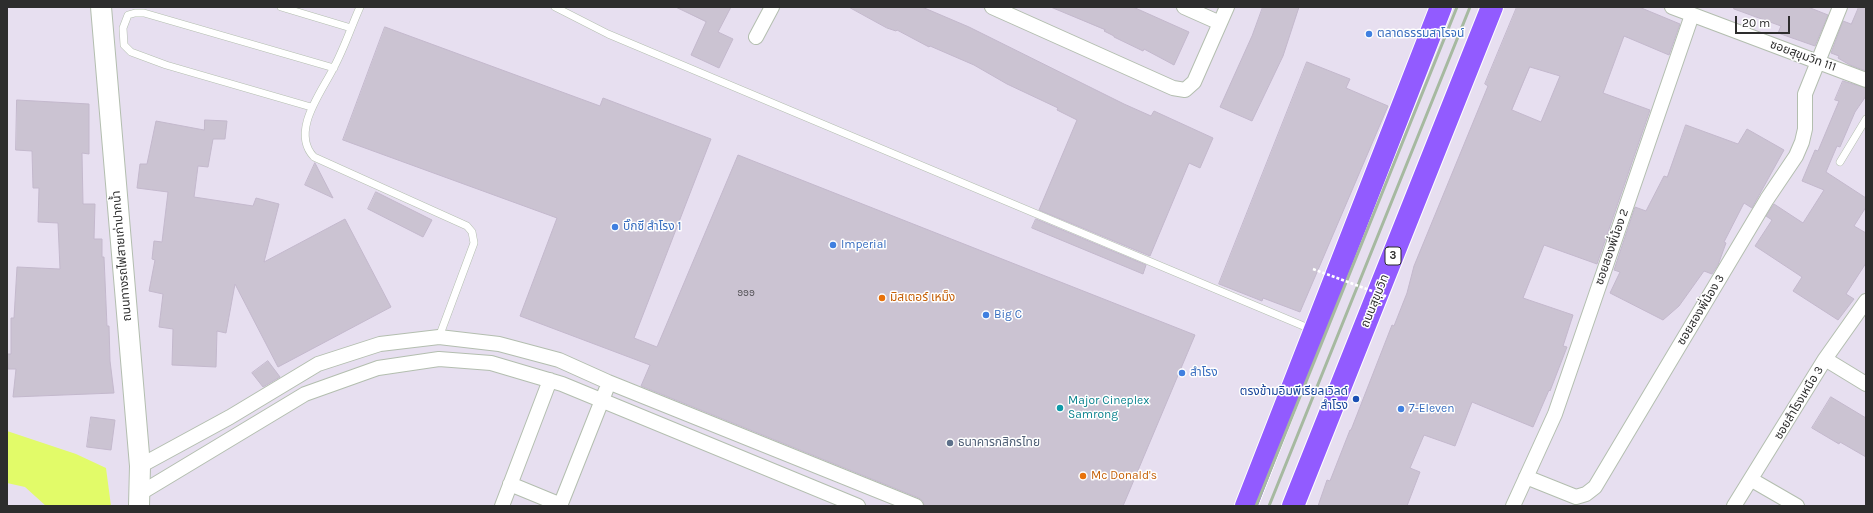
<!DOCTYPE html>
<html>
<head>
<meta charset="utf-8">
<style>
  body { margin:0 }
  #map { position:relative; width:1873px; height:513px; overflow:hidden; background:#e7dff0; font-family:Karla,sans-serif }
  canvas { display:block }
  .frame { position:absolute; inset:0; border:8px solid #2d2d2d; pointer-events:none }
  .scale { position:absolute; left:1735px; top:16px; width:55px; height:18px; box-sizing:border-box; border:2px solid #2d2d2d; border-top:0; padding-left:5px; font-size:12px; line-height:14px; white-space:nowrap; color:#2d2d2d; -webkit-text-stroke:3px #fff; paint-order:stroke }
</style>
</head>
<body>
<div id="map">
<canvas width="1873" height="513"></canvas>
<div class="frame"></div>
<div class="scale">20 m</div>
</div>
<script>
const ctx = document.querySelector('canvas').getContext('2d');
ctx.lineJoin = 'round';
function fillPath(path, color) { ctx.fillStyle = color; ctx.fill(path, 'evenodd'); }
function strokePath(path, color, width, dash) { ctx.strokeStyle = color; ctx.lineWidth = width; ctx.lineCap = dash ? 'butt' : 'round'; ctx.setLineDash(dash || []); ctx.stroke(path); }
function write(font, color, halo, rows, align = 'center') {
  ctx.font = font + ' Karla,"Noto Sans Thai",sans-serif'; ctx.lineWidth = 3; ctx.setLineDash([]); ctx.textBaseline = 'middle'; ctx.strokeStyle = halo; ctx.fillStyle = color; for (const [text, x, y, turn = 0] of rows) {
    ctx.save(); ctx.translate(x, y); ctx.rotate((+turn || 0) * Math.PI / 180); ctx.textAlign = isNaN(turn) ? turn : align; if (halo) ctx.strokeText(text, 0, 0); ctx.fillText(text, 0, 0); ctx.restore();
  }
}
fillPath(new Path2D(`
  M7 431 76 454 106 468 111 506H46L25 487 7 483Z`), '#e2fb69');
const building = new Path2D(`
  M676 7H731L718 32 733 39 719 68 691 55 706 22Z
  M849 7H922L969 27 1124 104 1151 116 1154 111 1213 138 1200 168 1189 163 1150 256 1039 210 1077 120 1057 110 1058 108 1007 84 974 65 930 46 929 47 897 30 896 31 887 28Z
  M1051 7H1133L1189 32 1174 65 1144 49 1143 51 1114 37V36L1104 31 1105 30Z
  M1263 7H1299L1283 56 1252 121 1220 107 1252 36Z
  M1517 7H1639L1680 24 1669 55 1624 36 1603 93 1650 110 1597 264 1544 245 1523 298 1573 315 1563 346 1567 347 1550 391 1549 390 1533 427 1472 402 1455 446 1424 435 1410 468 1420 472 1407 506H1318L1327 480 1330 481 1350 430H1351L1392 325 1394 326 1407 293 1414 266 1488 86 1485 84ZM1530 67 1560 76 1541 122 1512 110Z
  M1734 7H1808L1828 15 1815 46 1778 33 1781 26 1734 9Z
  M1859 7H1866V71L1850 65 1838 58 1839 56 1831 53 1843 21 1851 24Z
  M385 27 600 106 603 98 711 139 634 338 657 347 738 155 1195 335 1123 506H924L923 501 919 498 641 386 650 365 520 316 557 218 343 140Z
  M1307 62 1350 79 1346 88 1388 106 1300 312 1263 298 1262 301 1219 284Z
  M1843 81 1866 88V96L1855 112 1840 147 1837 146 1826 172 1866 198V207L1854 226 1866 233V263L1846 294 1854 299 1838 320 1793 291 1802 277 1755 246 1772 220 1766 216 1774 204 1803 223 1824 190 1802 181 1815 150 1818 151 1839 101 1835 100Z
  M17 100 89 104V154L82 153 83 204H95L94 239H102V257H104L107 326H109L110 361 114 393 13 397 16 369H8L7 354H11V318H14L17 267 60 269 58 223 38 222 39 188H33L32 151 16 150Z
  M205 120 227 121 225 139H213L208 167 198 166 194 197 253 206 256 198 279 204 264 262 345 219 391 307 278 367 235 284 226 333 217 331 216 367 172 365 173 329 159 327 163 294 149 291 155 260 152 259 154 241 162 242 168 192 137 188 140 164H147L156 121 204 130Z
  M1686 125 1738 144 1747 129 1784 150 1752 208 1744 203 1724 242 1726 243 1718 265 1712 274 1704 271 1679 306 1663 320 1610 293 1620 272 1614 270 1635 207 1646 211 1664 176 1667 177Z
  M315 163 333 198 305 185Z
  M376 192 432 220 423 237 368 209Z
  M1036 219 1146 265 1143 274 1032 228Z
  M268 361 280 377 263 387 252 373Z
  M1831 397 1866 418V457L1840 442 1839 444 1812 428Z
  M91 417 115 420 111 450 87 447Z`);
fillPath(building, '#cbc3d2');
strokePath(building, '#c3b8cc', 1);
const lane = new Path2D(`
  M281 7 351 28
  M360 7C351 27 344 49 333 69 321 93 290 132 314 157L467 226 472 232 474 243 439 337
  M555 7 608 34 1313 330
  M311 107 166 65 131 52 124 45 123 28 128 15 135 13H144L334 68
  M1840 162 1866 119`);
const street = new Path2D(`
  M992 7 1173 88 1185 90 1194 82 1227 7
  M1184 7 1220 23
  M1672 7 1866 80
  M756 37 772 7
  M1825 359 1866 384
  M140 466 230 417 318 364 380 344 439 337 499 344 559 360 608 382 916 506
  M1526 477 1576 497 1586 494 1595 487 1767 199 1796 156 1802 142 1805 129V94L1840 7
  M1752 480 1797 506
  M510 484 561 505
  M139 494 305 394 378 368 439 359 491 363 562 384 858 506
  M502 506 550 380
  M560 506 606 390
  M1513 506 1555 414 1692 15
  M1734 506 1825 359 1866 301`);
const secondary = new Path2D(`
  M101 7 140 466 139 506`);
const highway = new Path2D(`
  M1246 506 1441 7
  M1293 506 1492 7`);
strokePath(lane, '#b3beaf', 8);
strokePath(street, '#b3beaf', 16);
strokePath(secondary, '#b3beaf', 22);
strokePath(highway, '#fff', 24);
strokePath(lane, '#fff', 7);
strokePath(street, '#fff', 14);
strokePath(secondary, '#fff', 20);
strokePath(highway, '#925bff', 22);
strokePath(new Path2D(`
  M1256 506 1457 7
  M1269 506 1470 7`), '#a6b9a0', 3);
strokePath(new Path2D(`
  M1313 269 1388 297`), '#fff', 2.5, [3, 2]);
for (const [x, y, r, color] of [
  [1369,34,4,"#3f7fe0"],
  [615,227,4,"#3f7fe0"],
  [833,245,4,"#3f7fe0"],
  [882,298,4,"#e8710a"],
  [986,315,4,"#3f7fe0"],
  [1182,373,4,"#3f7fe0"],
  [1356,399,4,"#1a4fb4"],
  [1060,408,4,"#0f9aa8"],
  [1401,409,4,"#3f7fe0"],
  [950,443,4,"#5c6f8a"],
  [1083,476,4,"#e8710a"]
]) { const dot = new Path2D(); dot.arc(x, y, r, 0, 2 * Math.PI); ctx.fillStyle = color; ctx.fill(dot); strokePath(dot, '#fff', 1.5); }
write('10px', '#545256', null, [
  ["999",746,293]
]);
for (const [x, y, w] of [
  [1393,256,16]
]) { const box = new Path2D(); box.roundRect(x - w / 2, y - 9, w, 18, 3); ctx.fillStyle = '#fff'; ctx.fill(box); strokePath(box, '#2d2d2d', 1); }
write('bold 11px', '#2d2d2d', null, [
  ["3",1393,256]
]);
write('12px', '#366cbe', '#fff', [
  ["ตลาดธรรมสาโรจน์",1377,34],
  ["บิ๊กซี สำโรง 1",623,227],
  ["Imperial",841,245],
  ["Big C",994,315],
  ["สำโรง",1190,373],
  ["7-Eleven",1409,409]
], 'left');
write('12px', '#2d2d2d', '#fff', [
  ["ซอยสุขุมวิท 111",1803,56,20],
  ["ซอยสองพี่น้อง 2",1612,247,-71],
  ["ถนนทางรถไฟสายเก่าปากน้ำ",122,256,-95],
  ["ถนนสุขุมวิท",1375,301,-68],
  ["ซอยสองพี่น้อง 3",1701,310,-59],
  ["ซอยสำโรงเหนือ 3",1799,403,-59]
]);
write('12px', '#c56008', '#fff', [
  ["มิสเตอร์ เหม็ง",890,298],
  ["Mc Donald's",1091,476]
], 'left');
write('12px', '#164399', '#fff', [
  ["ตรงข้ามอิมพีเรียลเวิลด์",1348,392],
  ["สําโรง",1348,406]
], 'right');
write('12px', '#0d838f', '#fff', [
  ["Major Cineplex",1068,401],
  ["Samrong",1068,415]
], 'left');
write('12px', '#4e5e75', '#fff', [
  ["ธนาคารกสิกรไทย",958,443]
], 'left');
</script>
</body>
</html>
